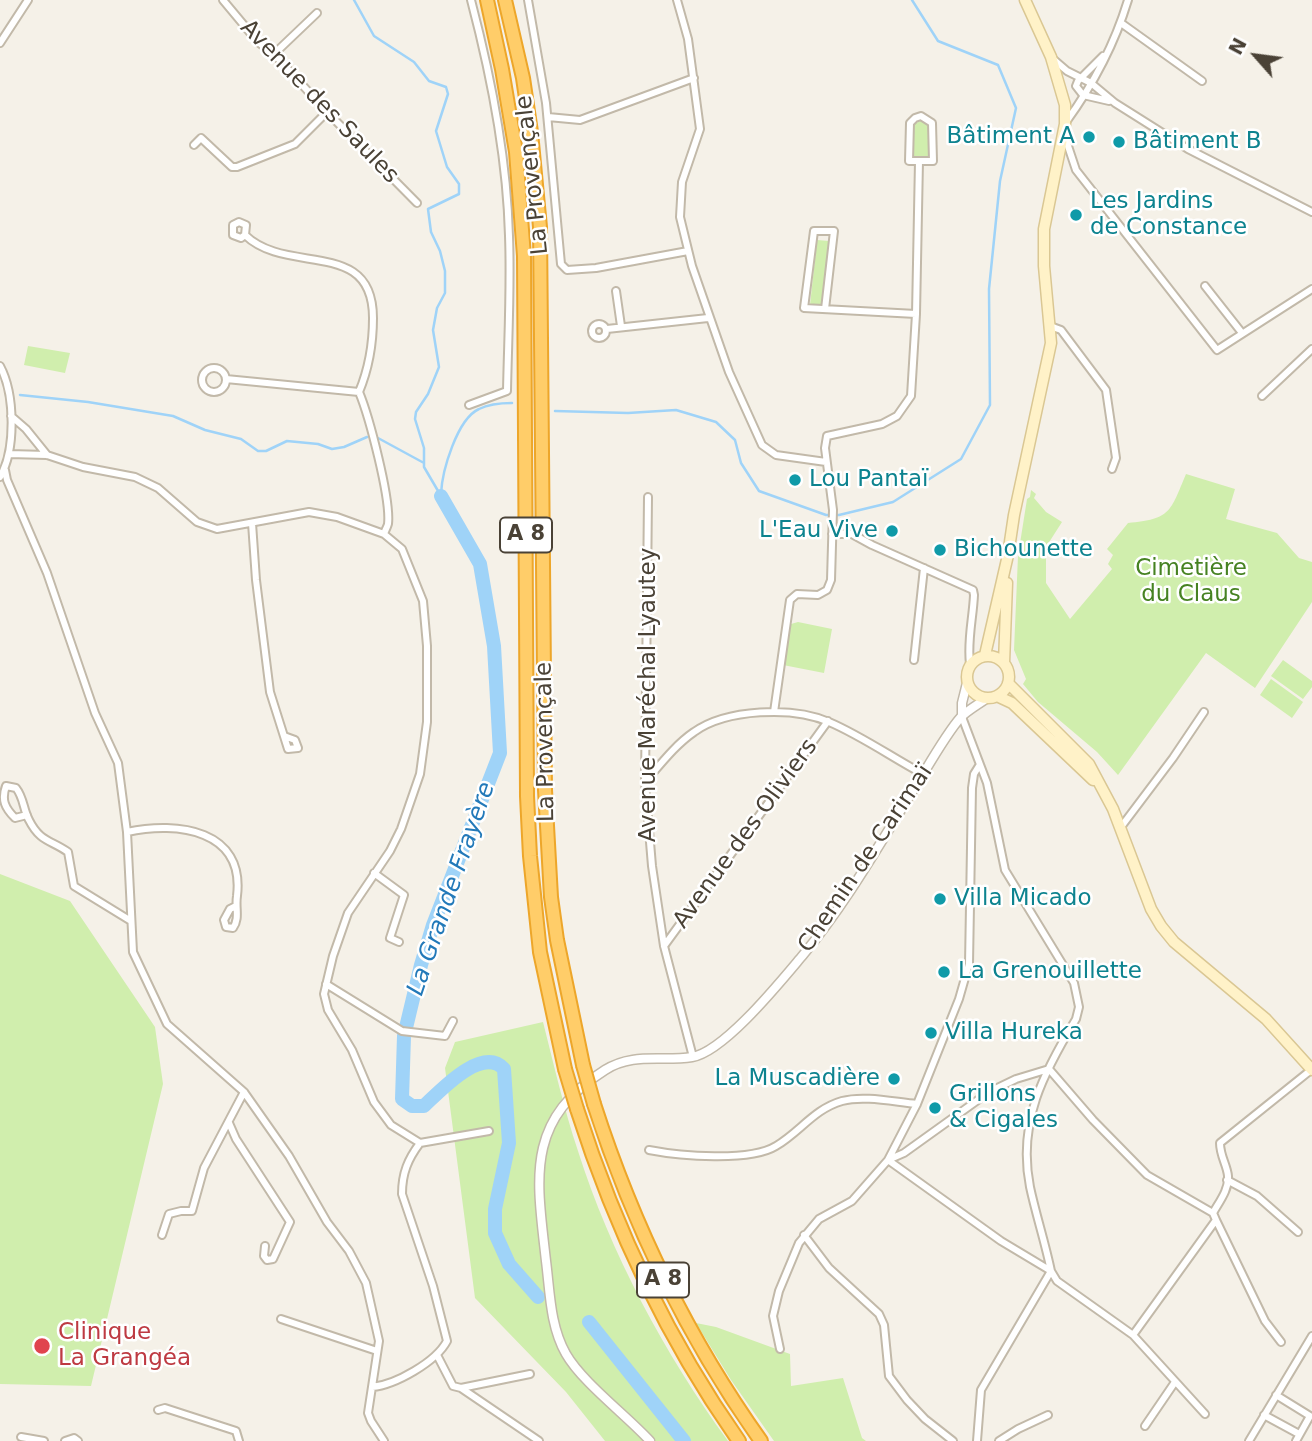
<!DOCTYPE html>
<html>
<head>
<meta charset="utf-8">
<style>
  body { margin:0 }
  #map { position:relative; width:1312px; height:1441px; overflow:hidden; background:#f5f1e8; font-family:"DejaVu Sans",sans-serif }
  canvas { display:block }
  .north { position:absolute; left:1221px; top:21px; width:70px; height:70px; -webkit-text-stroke:5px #fff; paint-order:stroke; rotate:298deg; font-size:19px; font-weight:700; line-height:28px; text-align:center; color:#4a4236 }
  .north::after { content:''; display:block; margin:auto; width:24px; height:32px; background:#4a4236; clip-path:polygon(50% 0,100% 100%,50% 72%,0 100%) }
</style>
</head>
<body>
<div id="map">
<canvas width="1312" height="1441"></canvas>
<div class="north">N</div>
</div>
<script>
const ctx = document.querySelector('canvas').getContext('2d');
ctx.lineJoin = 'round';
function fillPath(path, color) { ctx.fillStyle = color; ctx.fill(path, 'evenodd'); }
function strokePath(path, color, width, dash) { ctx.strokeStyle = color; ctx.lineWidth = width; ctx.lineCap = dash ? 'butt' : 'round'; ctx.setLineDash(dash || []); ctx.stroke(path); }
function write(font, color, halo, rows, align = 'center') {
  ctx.font = font + ' "DejaVu Sans",sans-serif'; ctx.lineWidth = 5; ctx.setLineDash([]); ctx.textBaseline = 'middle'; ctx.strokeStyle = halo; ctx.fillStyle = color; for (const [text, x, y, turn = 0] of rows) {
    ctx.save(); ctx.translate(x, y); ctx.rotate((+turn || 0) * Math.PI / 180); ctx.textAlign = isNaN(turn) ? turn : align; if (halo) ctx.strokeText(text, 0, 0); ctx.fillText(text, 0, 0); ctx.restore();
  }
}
fillPath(new Path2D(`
  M923 120 930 128 929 158 912 157 914 124Z
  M817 240 829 241 822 306 810 305Z
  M28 346 70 353 65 373 24 365Z
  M1186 474 1235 489 1226 519 1277 533 1299 558 1312 562V602L1255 688 1206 653 1118 775 1097 752 1038 702 1023 684 1026 679 1014 650 1018 556 1027 499 1030 497 1031 490 1036 494 1034 498 1046 512 1062 522 1046 547V583L1070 619 1112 569 1108 564 1113 555 1107 549 1128 523C1171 519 1170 512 1186 474Z
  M798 622 832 629 824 673 783 665 791 624Z
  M1283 660 1312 681V687L1303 699 1271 676Z
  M1271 679 1303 702 1292 718 1260 695Z
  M0 874 70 901 155 1027 163 1084 91 1386 0 1384Z
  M543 1022C554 1065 564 1109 578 1151 610 1252 665 1355 728 1441H605L566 1392 475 1298 445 1068 455 1042Z
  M696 1323 716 1327 790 1354 791 1386 843 1378 862 1438 866 1441H774L731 1380Z`), '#d0eead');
strokePath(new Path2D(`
  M354 0 374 36 414 62 429 81 446 87 448 94 436 131 447 167 459 184V194L428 209 431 232 440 251 445 271V293L437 308 433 330 439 367 428 394 416 412 415 419 424 448V467L441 496
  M20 395 88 402 173 416 205 430 241 439 258 451H266L287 441 318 444 332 449 344 447 367 437
  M555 411 628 413 676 410 716 422 735 440 741 463 759 491 826 515H839L893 502 961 459 990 405 989 289 1000 181 1016 108 998 65 938 41 912 0
  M378 438 424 463
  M441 494C442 471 457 419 479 409 489 404 501 403 512 403`), '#9fd3f8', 2.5);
strokePath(new Path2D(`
  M441 496 480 564 494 646 500 753 433 925 421 965 404 1036 402 1099 412 1106H424C440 1091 482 1045 504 1069L509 1143 495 1209V1233L509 1264 538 1297
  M589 1322 684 1441`), '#9fd3f8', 14);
const minor = new Path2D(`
  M223 0 258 42 274 54 327 112 417 203
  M528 0 546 103 561 264 567 270 596 268 688 251
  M677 0 688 39 700 129 682 182 680 217 692 266 729 372 762 445 776 455 826 462
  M1121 23 1202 81
  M0 43 28 0
  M274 54 317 13
  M1103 56 1078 81 1076 86 1083 95 1109 101
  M1053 59 1067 71 1091 83 1115 103 1188 149 1312 212
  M921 116 932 123 933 161H909L910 123 915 118Z
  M548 117 580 120 694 78
  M1066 122C1093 85 1115 43 1128 0
  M1064 134 1076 170 1217 350 1312 289
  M194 145 201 138 232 167H237L295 144 327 112
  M245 235 241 238 233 235V225L239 222 246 225 245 235C287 276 373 237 373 318 373 344 369 368 359 392 369 416 391 499 388 524 388 525 384 533 384 534
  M1205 286 1242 333
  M616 291 621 326
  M825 309 834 231H814L804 308 916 314
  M592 331a7 7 0 1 1 14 0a7 7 0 1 1-14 0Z
  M1050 326 1061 330 1106 390 1116 458 1112 469
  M607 329 708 318
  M0 366C15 394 16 450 0 477
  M202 380a12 12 0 1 1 24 0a12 12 0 1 1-24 0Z
  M226 379 359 392
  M1262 396 1312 349
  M469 405 507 391C508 339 511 288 509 236 507 157 491 76 471 0
  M11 416 26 429 47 455
  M9 454 47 455 83 467 135 477 158 488 197 522 217 529 309 512 337 517 384 534 402 549 423 601 427 646V722L420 774 401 829 390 851 348 913 333 956 324 994 328 1010 352 1050 374 1102 391 1125 420 1143
  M5 470 7 480 47 573 95 713 118 763 127 832 133 952 167 1024 244 1092 289 1156 327 1222 349 1251 366 1283 379 1341 368 1413 371 1421 384 1441
  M648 497 645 782 652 866 664 946 693 1057
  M252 523 256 580 270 692 288 749 298 748 295 740 284 736
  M832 534H852L872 545 973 590 974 595C973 618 967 641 970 664
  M914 660 924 568
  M774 712 790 600 797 594 818 595 827 590 831 580 833 510 825 448 827 436 882 424 897 416 911 396 916 314 919 161
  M962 717 987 783 1005 870 1074 983 1079 1007 1076 1019C1044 1072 1017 1122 1030 1187 1036 1215 1045 1242 1051 1271L1057 1281 1133 1335 1205 1414
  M645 782C660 765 675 745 694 732 726 709 793 706 829 722 860 735 893 758 923 774
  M27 815 15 818C5 808 1 800 6 786L16 788C24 798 23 809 29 820 40 842 51 840 68 852L74 886 131 921
  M1121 827 1173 758 1204 712
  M127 832C178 821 245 830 237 896 235 908 240 918 233 928L226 927 224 920 230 909 236 906
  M374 873 404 895 390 938 399 942
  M664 946 828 721
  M326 984 402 1031 445 1036 453 1021
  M229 1123 236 1139 290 1222 273 1259 267 1260 264 1256 265 1246
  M420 1143 489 1131
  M649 1150C680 1156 750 1162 776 1146 800 1132 814 1109 842 1101 864 1095 894 1102 917 1104
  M888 1160 904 1153 989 1092 1016 1079 1049 1069 1093 1120 1147 1175 1213 1213
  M888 1160 1001 1241 1051 1271 981 1390 977 1441
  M1227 1180 1257 1196 1298 1232
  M1216 1220 1265 1321 1281 1342
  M162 1235 169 1214 181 1211H192L204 1168 244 1092
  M804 1235 829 1268 879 1314 884 1325 889 1376 907 1400 925 1419 953 1441
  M281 1319 377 1351
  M1133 1335 1216 1220 1213 1213C1219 1202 1229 1190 1228 1176 1227 1165 1220 1156 1220 1143L1311 1070
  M780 1349 773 1316 779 1291 799 1243 819 1219 852 1201 888 1160 917 1104 959 999 969 964 972 788 974 774 979 766
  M437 1355 453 1386 461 1388 539 1441
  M372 1387C395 1385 436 1362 447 1341L433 1286 402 1194C402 1173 408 1159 420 1143
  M461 1388 530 1374
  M1276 1395 1310 1416 1296 1441
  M158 1410 165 1408 236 1431 239 1441
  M1264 1415 1299 1434
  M1145 1426 1175 1382
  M21 1437 44 1441
  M65 1441 74 1438 78 1441
  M999 1441 1018 1429 1048 1415
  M1249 1441 1312 1336`);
const tertiary = new Path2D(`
  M962 717V703L967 683
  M650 1441C626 1415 582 1382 566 1354 550 1326 550 1292 546 1261 537 1179 524 1121 605 1070 633 1052 662 1062 692 1057 724 1052 781 981 803 955 844 906 876 850 909 797 924 774 944 736 961 717 968 710 979 704 987 698`);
const secondary = new Path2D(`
  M985 655 1008 555 1014 515 1051 343 1044 266V229L1065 124V105L1051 57 1025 0
  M967 677a21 21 0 1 1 42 0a21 21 0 1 1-42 0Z
  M1004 663 1007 583
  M1008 683 1089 764 1113 809 1151 909 1161 926 1174 942 1266 1019 1312 1070
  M997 696 1012 703 1093 780`);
const motorway = new Path2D(`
  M487 0 502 69 516 152 524 256 527 796 530 856 540 952 565 1069
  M505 0 523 78 531 132 540 227 545 790 551 897 557 940 583 1065
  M594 1104C633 1225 687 1337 761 1441
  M577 1109C615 1228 667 1339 739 1441`);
strokePath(minor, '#c2b9a9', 10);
strokePath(tertiary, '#c2b9a9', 11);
strokePath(secondary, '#dac793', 13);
strokePath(motorway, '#eda62a', 16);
strokePath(minor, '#fff', 6);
strokePath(tertiary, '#fff', 8);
strokePath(secondary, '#fff2c8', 10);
strokePath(motorway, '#ffcd69', 12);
const motorwayBridge = new Path2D(`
  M583 1065 594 1104
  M565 1069 577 1109`);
strokePath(motorwayBridge, '#eda62a', 16, []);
strokePath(motorwayBridge, '#ffcd69', 12);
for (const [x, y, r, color] of [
  [1089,137,7,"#0f9aa8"],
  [1119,142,7,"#0f9aa8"],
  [1076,215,7,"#0f9aa8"],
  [795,480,7,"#0f9aa8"],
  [892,531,7,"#0f9aa8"],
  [940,550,7,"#0f9aa8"],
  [940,899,7,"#0f9aa8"],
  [944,972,7,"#0f9aa8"],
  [931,1033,7,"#0f9aa8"],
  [894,1079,7,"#0f9aa8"],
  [935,1108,7,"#0f9aa8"],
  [42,1346,9,"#e0444e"]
]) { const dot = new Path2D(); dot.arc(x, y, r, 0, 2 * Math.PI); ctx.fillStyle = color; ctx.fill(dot); strokePath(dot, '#fff', 2.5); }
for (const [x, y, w] of [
  [526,535,52],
  [663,1280,52]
]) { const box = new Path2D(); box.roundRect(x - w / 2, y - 17.5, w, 35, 5); ctx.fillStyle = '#fff'; ctx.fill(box); strokePath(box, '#4a4236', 2); }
write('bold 21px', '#4a4236', null, [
  ["A 8",526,535],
  ["A 8",663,1280]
]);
write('23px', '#4a4236', '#fff', [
  ["Avenue des Saules",319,102,46],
  ["La Provençale",533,175,-96],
  ["Avenue Maréchal Lyautey",649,695,-90],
  ["La Provençale",546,742,-91],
  ["Avenue des Oliviers",746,834,-54],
  ["Chemin de Carimaï",866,859,-56]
]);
write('23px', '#0d838f', '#fff', [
  ["Bâtiment A",1075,137,"right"],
  ["Bâtiment B",1133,142],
  ["Les Jardins",1090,202],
  ["de Constance",1090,228],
  ["Lou Pantaï",809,480],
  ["L'Eau Vive",878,531,"right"],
  ["Bichounette",954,550],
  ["Villa Micado",954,899],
  ["La Grenouillette",958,972],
  ["Villa Hureka",945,1033],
  ["La Muscadière",880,1079,"right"],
  ["Grillons",949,1095],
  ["& Cigales",949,1121]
], 'left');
write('23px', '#468222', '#fff', [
  ["Cimetière",1191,569],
  ["du Claus",1191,595]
]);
write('23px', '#be3a42', '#fff', [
  ["Clinique",58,1333],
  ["La Grangéa",58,1359]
], 'left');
write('italic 24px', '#2279b9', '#fff', [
  ["La Grande Frayère",452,889,-71]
]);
</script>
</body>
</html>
